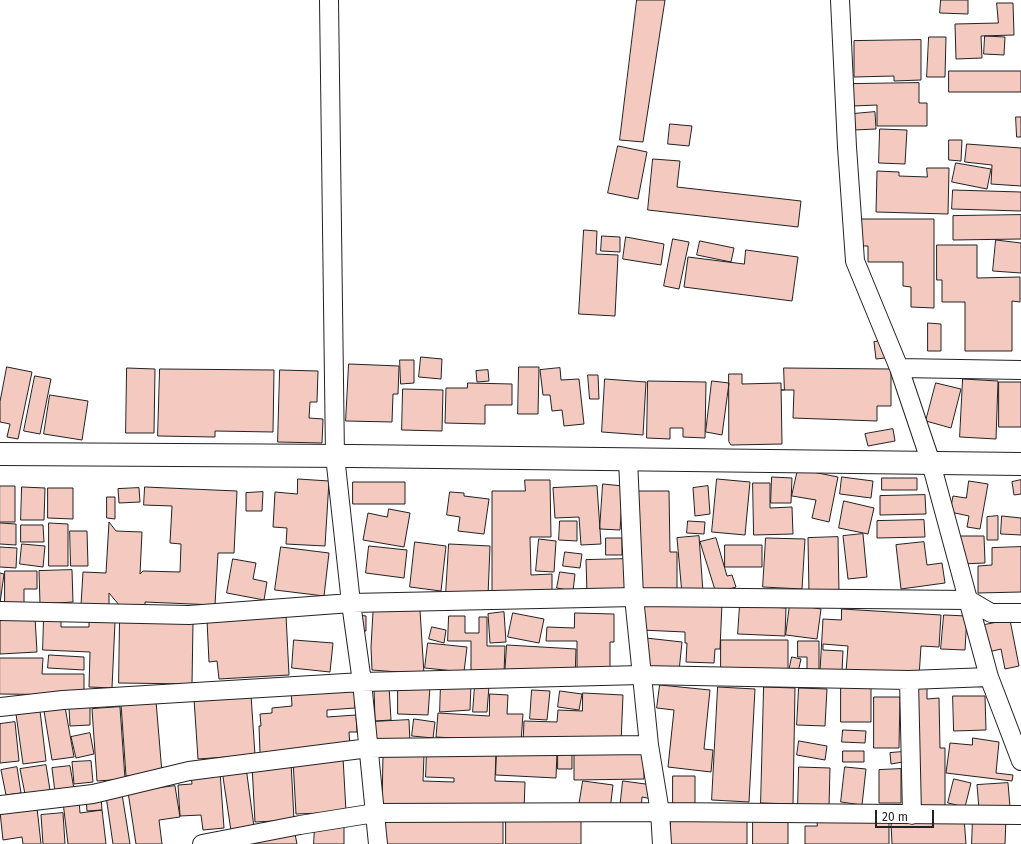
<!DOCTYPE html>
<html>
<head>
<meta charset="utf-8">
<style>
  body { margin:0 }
  #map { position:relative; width:1021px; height:844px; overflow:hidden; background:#fff; font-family:"Fira Sans",sans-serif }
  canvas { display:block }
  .scale { position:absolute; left:875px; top:810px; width:59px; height:18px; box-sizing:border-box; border:2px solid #222; border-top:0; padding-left:5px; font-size:12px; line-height:14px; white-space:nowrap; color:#222; -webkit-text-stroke:3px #fff; paint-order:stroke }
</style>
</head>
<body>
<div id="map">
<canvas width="1021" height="844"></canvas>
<div class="scale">20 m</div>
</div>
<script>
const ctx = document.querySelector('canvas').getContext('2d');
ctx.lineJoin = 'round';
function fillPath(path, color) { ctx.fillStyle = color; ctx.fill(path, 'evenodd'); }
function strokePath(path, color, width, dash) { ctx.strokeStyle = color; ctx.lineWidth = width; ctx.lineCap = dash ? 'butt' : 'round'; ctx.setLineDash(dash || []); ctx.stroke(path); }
const building = new Path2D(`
  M637 0H665L643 142 620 140Z
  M941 0H968V14L940 13Z
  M997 3H1013L1014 35 981 36 982 58 956 59 955 24 998 23Z
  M985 36 1005 37 1004 55 984 54Z
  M929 37H946L945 77H927Z
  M921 40V80L894 81V76L854 77V41Z
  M949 71H1021V92H949Z
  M919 83V103H927V126H877V105L853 106V84Z
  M875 112 876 129 854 130 853 114Z
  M1016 117H1021V137H1017Z
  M670 124 692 126 689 146 668 144Z
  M880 129 907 130 905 164 879 163Z
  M949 140H962L961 161 949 160Z
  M967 144 1021 148V186L991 184 992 165 965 162Z
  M618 146 647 152 638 199 608 193Z
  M653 159 680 161 677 187 801 201 798 227 648 210Z
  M956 163 991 169 987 189 952 182Z
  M927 168H949L948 214 876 212 877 171 899 172V176L927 177Z
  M953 190 1021 192V211L952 209Z
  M1021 215V239L953 240V216Z
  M860 219H934V308L911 307V287L903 286V262H868V246H859Z
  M584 230 597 231 596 254 618 255 615 316 579 314Z
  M602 236 620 237V252L601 251Z
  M626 237 664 244 661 265 623 259Z
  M673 239 689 242 679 289 664 286Z
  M996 240 1021 243V273L993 271Z
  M700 241 734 248 731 262 697 255Z
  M937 245H977V278L1020 277V302L1012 301V351H965V302H942V280H937Z
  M746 250 798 257 792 301 684 287 688 257 744 264Z
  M928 323 941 324V351H928Z
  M883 341 885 358 876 359 874 342Z
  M421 357 442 359 441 379 419 377Z
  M400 360H414V383L401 384Z
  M349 364 399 366 398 394H393L392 422 346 421Z
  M7 367 32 372 18 439 7 437 10 424 0 422V402Z
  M519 367H539L538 414H518Z
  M127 368 155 369 154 433H126Z
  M560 368 561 380 579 379 584 424 564 426 562 410 552 411 550 395H543L540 370Z
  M784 368 891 369V406H877V421L793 418 794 390H781H784Z
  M160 369 274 370 273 432 215 431V437L158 436Z
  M280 370 318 371 317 402H310L309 418 323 419 322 443 278 442Z
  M488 370 489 381 477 382 476 371Z
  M729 374H742V384L781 383 782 444 731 445 729 442Z
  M588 375H598L599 399H590Z
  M35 376 51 379 40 434 24 431Z
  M605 379 646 382 643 435 602 432Z
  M963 379 998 381 996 439 960 437Z
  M648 381 706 382 705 438 683 437V428H670V439L647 438Z
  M712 381 729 383 722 435 706 432Z
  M999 382H1021V427H999Z
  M468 383 512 384V405H485V424L445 423 446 388H467Z
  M936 383 961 389 951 428 926 421Z
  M403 389 443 390 442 431 402 430Z
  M50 395 88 401 82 440 44 434Z
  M893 429 895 441 868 446 865 434Z
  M798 469 838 477 829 522 812 518 816 500 792 496Z
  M772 477 792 478 791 503H771Z
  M842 477 873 481 871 498 840 494Z
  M882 478H917V490H882Z
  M298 479 329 481 325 546 286 544 287 528 273 527 275 492 297 494Z
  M717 479 750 482 745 535 712 532Z
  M525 480H550L551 537H530L531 575 552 574V594H492V491H525Z
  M1021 480V494L1014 495 1012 482Z
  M969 481 988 484 980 529 967 527 969 516 950 512 953 496 966 498Z
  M353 482H405V504H353Z
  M753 483H770V508L792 507 793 534 754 535Z
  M603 484 623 486 620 530 600 529Z
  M0 486H15V522H0Z
  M597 486 601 544 581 545 579 517 555 518 553 488Z
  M708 486 710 514 695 516 693 488Z
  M22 487 45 488 44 520H21Z
  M145 487 237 491 234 553H218L215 605 145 602V607L120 606 109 593V606L81 605 83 572 106 573 109 522 116 531 142 532 140 574 143 571 180 572 181 544 170 543 172 506 144 505Z
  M48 488H73V519L48 518Z
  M139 488 140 502 119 503 118 489Z
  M635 491H669L670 552H677V589H636Z
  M263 492 262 511H246V493Z
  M450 492 464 493V496L489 499 484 534 458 531 460 517 447 515Z
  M925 495 926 514 880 515V496Z
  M107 497H115V519L107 518Z
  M844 501 874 508 868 534 839 528Z
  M389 509 410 513 404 547 363 540 368 513 387 517Z
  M998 516V540H987V517Z
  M1002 516 1021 518V535L1001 534Z
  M924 520 925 537 877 538V521Z
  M560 521H577V541L559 540Z
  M688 521 705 522 704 534 687 533Z
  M0 523 16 524V545L0 544Z
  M49 523 68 524V566H49Z
  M21 525H43L44 542H21Z
  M70 531H87L88 566H71Z
  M863 534 867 577 848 579 843 536Z
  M699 536 703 592 682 594 677 538Z
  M960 536H984L985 563 961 564Z
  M838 537 839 593 809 594 808 538Z
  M606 538H622V555H606Z
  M716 538 727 576 732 575 736 587 716 593 700 542Z
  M766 538 805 539 802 589 763 587Z
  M539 539 556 541 554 572 536 571Z
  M415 542 446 546 441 591 410 587Z
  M924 542 927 565 942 563 945 583 901 589 896 545Z
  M22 544 45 546 43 567 20 564Z
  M449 544 490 546 488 596 446 594Z
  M725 545H762V567H725Z
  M369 546 407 550 404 578 366 573Z
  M0 547 17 548 16 568 0 567Z
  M281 547 329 553 324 596 275 590Z
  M1021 547V592L978 593V566L992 565V548Z
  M565 552 582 554 580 568 563 566Z
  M233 559 256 563 253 579 267 582 264 600 227 593Z
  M627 559 628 593 587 594 586 560Z
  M72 570 73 602 40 604 39 571Z
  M5 571H37V589H24V606H5Z
  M560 572 575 574 573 591 557 588Z
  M0 573 4 574 0 603Z
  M643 599 722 603 720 649H715L714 663 686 662 687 643H685V632L641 630Z
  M790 604 821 609 817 639 786 635Z
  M740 605 786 608 785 636 738 634Z
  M842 609 941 615 939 647 921 646 919 677 846 672 848 646 823 644V650L843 651 842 672 820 671 823 619 841 620Z
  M420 610 424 674 372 670 371 647 373 612Z
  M504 612 506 642 490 643 488 614Z
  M513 613 544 619 539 643 508 637Z
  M575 613 614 614V642H610V673H577V641H546L547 627 574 628Z
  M286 615 289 675 219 679 217 661 209 662 207 620Z
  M358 615 366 616V631H358Z
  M944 615 967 616 965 650 941 649Z
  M120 616 193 623 192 684 119 683Z
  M449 616H465V633H479V617H487V646H505L504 674 471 673V641H448Z
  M35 617 37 652 0 654V619Z
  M44 617H61V627H89V621L115 622 112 688 89 687 90 652 43 650Z
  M1010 620 1019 666 1005 669 1001 649 984 653 979 626Z
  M432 627 446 630 444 643 429 639Z
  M646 638 682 642 679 671 642 667Z
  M294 640 333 643 330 672 292 668Z
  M721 640H788V669H721Z
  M798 641H819V670H807V657H798Z
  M428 643 467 647 464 672 425 668Z
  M507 645 576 649 575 678 505 675Z
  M49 655 84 657V670L48 668Z
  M792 657 801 659 798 672 789 671Z
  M0 658H43L42 674H84V695L0 694Z
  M441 682 471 684 470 710 440 712Z
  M475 685 489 686 487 712H473Z
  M660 685 710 690 704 749 713 750 711 772 668 767 674 710 657 708Z
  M841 685H871V722H841Z
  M354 686 355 708 327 710V717L356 715 357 732H349L350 747 260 753 259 726H261L260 714 272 713V708L292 706 291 690Z
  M389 686 391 720 375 721 374 687Z
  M398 686 430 687 428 715 398 714Z
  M718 687 755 689 749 802 712 800Z
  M764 687 795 688 793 804 761 803Z
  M914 687H927V699L939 698 940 748H945V807L916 808Z
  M799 688 827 689 825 726 797 725Z
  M532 690 550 691 547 720 530 719Z
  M560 691 582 694 579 710 558 707Z
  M583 693 623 695 621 743 523 744 524 721 557 722 558 710 582 711Z
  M490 694 508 695 507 714H523L521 742 436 737 438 713 489 716Z
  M251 695 255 755 198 759 194 699Z
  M953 696H985L986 730 954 731Z
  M874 697H900L899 748H874Z
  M156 701 162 773 126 776 121 704Z
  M90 706V725L70 726 69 708Z
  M65 707 74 757 52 760 44 711Z
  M120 707 125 779 97 781 92 709Z
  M40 711 46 761 23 764 16 714Z
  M414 719 435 722 433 738 412 736Z
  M409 720 410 743 372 745 371 722Z
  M15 722 19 761 0 763V724Z
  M843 730 866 731 865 743 842 742Z
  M90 733 94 754 76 758 71 737Z
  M973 738 999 742 996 773 1013 775 1012 781 946 773 950 743 972 745Z
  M799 741 827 746 825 760 797 755Z
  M644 748V779L574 780V749Z
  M427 749 496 751 495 781 525 782 524 811 382 808 383 754 424 755 423 781 454 782V778L426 777Z
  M497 749 557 752 556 778 496 775Z
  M843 751H864V762H843Z
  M558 752H572V769H558Z
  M902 752 903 762 891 764 890 753Z
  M343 757 346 812 296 814 293 760Z
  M91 761 93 782 74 784 72 762Z
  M291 762 294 820 255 822 252 765Z
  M46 765 50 790 25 794 20 769Z
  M70 766 74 789 55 792 52 768Z
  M17 767 21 793 6 795 1 770Z
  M246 767 254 827 231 831 222 770Z
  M799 767 830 768 829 807 798 806Z
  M845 767 866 769 862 805 841 802Z
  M901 769V803H879V770Z
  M220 772 224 828 203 830 201 815 180 816 178 785 192 784 191 774Z
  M673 776H695V807H673Z
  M954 779 971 783 965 807 948 803Z
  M583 781 613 785 610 810 579 806Z
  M623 781 653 785 652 799 642 797 641 811 620 809Z
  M1008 783 1010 807 979 809 977 785Z
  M175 786 180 817 159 820 162 844H136L128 792Z
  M122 794 130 844H113L106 796Z
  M101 797 102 810 87 811 86 798Z
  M79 800 80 813 102 810 106 844H68L63 802Z
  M37 808 41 844H23L22 837 3 840 0 812Z
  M63 813 65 844H43L41 815Z
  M386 816 503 818V844H385Z
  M671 817 747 819V844H670Z
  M973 817 1006 818 1005 844H972Z
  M964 818 966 844H892L891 823Z
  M506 819H581V844H506Z
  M753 819H788V844H753Z
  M817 820 889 821V844H805V826H817Z
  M315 826H344V844H314Z
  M295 834 297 844H245Z`);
fillPath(building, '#f3c9c0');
strokePath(building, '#222', 1);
const minor = new Path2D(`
  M329 0 335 456 351 603 362 682 378 844
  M840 0 847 147 855 261 899 368
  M628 459 634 597 649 745 660 812 662 844
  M0 611 189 615 351 603 634 597 969 600 991 613H1021
  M989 677 931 463 899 368 1021 370
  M909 680 912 815
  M0 707 63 700 362 682 641 675 909 680 989 677 1021 761
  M0 805 93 794 189 771 369 748 649 745
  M202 844 300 825 375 813 660 812 1021 815`);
const tertiary = new Path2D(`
  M0 454 352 456 1021 464`);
strokePath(minor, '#222', 20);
strokePath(tertiary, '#222', 24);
strokePath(minor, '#fff', 18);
strokePath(tertiary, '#fff', 22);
</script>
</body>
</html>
